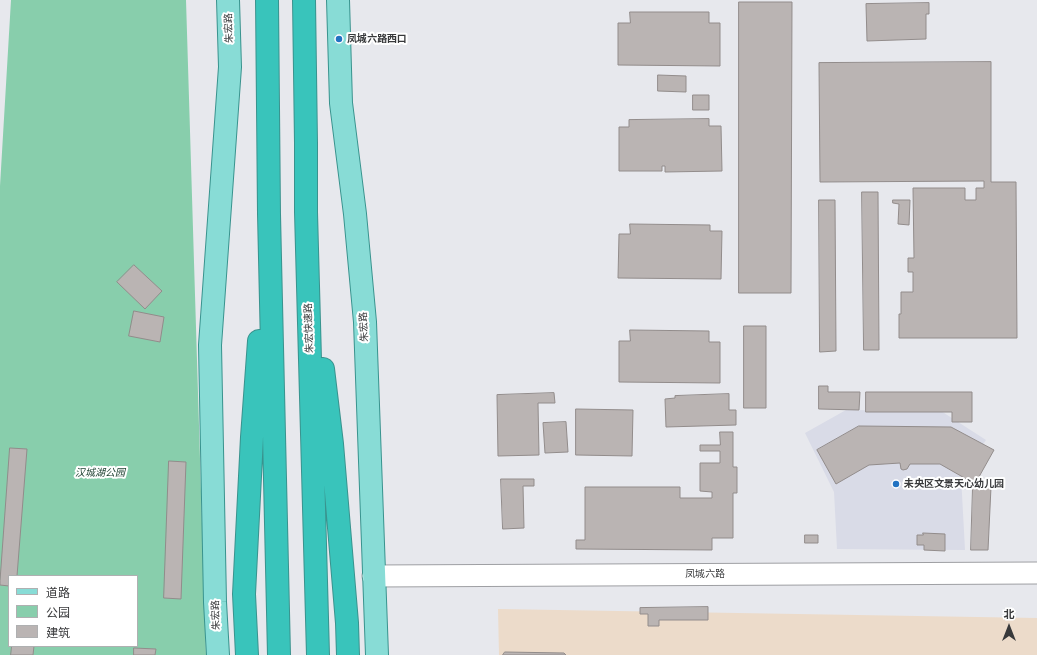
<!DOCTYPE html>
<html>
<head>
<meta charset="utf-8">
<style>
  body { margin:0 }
  #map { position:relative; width:1037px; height:655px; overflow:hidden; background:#e7e8ed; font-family:"Roboto Serif","Noto Sans SC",serif }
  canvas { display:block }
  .legend { position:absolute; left:8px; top:575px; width:130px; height:72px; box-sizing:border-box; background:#fff; border:1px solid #afb0b1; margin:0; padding:5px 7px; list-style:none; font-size:12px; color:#38393b }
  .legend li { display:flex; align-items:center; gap:8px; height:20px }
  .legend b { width:20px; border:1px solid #afb0b1 }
  .north { position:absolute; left:989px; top:607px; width:40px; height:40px; -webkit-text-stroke:3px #fff; paint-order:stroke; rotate:0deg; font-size:11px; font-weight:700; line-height:16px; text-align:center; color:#38393b }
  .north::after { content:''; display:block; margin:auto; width:14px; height:18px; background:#38393b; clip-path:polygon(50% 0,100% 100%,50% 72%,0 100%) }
</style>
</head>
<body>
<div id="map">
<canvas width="1037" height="655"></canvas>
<ul class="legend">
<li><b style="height:5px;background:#88dcd6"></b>道路</li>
<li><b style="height:11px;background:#88ceac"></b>公园</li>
<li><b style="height:11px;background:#bab4b3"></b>建筑</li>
</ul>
<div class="north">北</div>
</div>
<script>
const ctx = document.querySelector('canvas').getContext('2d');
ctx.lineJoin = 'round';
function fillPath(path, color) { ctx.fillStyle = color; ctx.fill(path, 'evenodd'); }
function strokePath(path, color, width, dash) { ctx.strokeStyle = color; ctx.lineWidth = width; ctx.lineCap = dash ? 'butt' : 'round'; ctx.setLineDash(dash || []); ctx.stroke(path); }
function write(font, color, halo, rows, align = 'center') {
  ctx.font = font + ' "Roboto Serif","Noto Sans SC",serif'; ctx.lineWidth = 4; ctx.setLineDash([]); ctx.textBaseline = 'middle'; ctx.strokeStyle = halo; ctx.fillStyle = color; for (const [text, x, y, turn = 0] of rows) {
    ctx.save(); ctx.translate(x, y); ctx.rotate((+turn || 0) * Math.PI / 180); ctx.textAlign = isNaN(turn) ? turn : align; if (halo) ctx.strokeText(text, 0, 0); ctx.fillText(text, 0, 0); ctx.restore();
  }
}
fillPath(new Path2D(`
  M498 609 1037 618V655H499Z`), '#ecdbca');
fillPath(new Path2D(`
  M846 410 941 411 986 440 961 476 965 550 837 549 834 492 805 433Z`), '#d9dbe7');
fillPath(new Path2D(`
  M11 0H186L206 655H0V186ZM9 576H137V646H9Z`), '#88ceac');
const building = new Path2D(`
  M739 2H792L791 293H739Z
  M929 3V14H926V39L867 41 866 4Z
  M630 12H709V23H720V66L618 65V23H630Z
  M991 62V182H1016L1017 338H899V314H901V292H913V272H908V258H914L913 188H965V200H976V188H984V181L820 182 819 63Z
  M658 75 686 76V92L658 91Z
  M693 95H709V110H693Z
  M709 119V126H721L722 171 665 172V166H662V171H619V127H629V120Z
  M862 192H878L879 350H864Z
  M819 200H835L836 351 820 352Z
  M893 200H910L909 225 898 224 899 204 893 203Z
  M630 224 710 225V231H722L721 279 618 278 619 234H630Z
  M134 265 162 291 145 309 117 282Z
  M134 311 164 317 160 342 129 336Z
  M744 326H766V408H744Z
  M630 330 709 331V342H720V383L619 382V341H630Z
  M819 386H828V392H860L859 410 819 409Z
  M866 392H972V422H952V412H866Z
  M554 393 555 403H538L539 455 498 456 497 395Z
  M729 394V410H736V425L666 427 665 399 675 398V396Z
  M576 409 633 410 632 456 576 455Z
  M566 422 568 452 545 453 543 423Z
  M859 426 951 427 994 450 975 484 940 464H910L907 469 903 470 901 469 900 463 869 465 836 484 817 450Z
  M720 432H733V467H737V493H733V538H712V550L576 549V540H585V487H680V498H712V492L700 491V463H720V451H700V445H720Z
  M10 448 27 449 17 576H9V586L0 585V581Z
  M169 461 186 462 181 599 164 598Z
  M501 479H534V486H523L524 528 503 529Z
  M973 486 991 487 988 550H971Z
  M923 533 945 534V551L924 550V545H917V535H923Z
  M805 535H818V543H805Z
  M708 607V620H659V626H648V614H640V608Z
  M12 646H34L33 655H11Z
  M134 648 156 649 155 655H134Z
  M505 652 564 653 566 655H503Z`);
fillPath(building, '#bab4b3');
strokePath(building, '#928c8b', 1);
const minor = new Path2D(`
  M373 576 1037 573`);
const major = new Path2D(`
  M338 0 341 103 355 214 365 322 377 655
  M218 655 215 602 210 345 230 67 228 0`);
const highway = new Path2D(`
  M267 0 269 214 279 655
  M304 0 306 143V212L318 655
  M323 369 332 444 347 623 348 655
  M247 655 244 594 252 437 259 341`);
strokePath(minor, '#9e9fa3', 23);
strokePath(major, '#39938e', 24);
strokePath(highway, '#39938e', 24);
strokePath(minor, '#fff', 21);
strokePath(major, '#88dcd6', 22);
strokePath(highway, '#39c4bb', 22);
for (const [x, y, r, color] of [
  [339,39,4,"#2273c2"],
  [896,484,4,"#2273c2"]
]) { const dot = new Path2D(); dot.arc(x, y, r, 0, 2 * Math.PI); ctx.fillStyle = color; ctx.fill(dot); strokePath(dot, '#fff', 1.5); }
write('10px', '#38393b', '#fff', [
  ["朱宏路",229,28,-92],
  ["朱宏路",364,327,-93],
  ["朱宏快速路",309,328,-92],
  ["凤城六路",705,574],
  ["朱宏路",216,615,-92]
]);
write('bold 10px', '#38393b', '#fff', [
  ["凤城六路西口",347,39],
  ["未央区文景天心幼儿园",904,484]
], 'left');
write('italic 10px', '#183c2c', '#fff', [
  ["汉城湖公园",100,473]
]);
</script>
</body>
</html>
